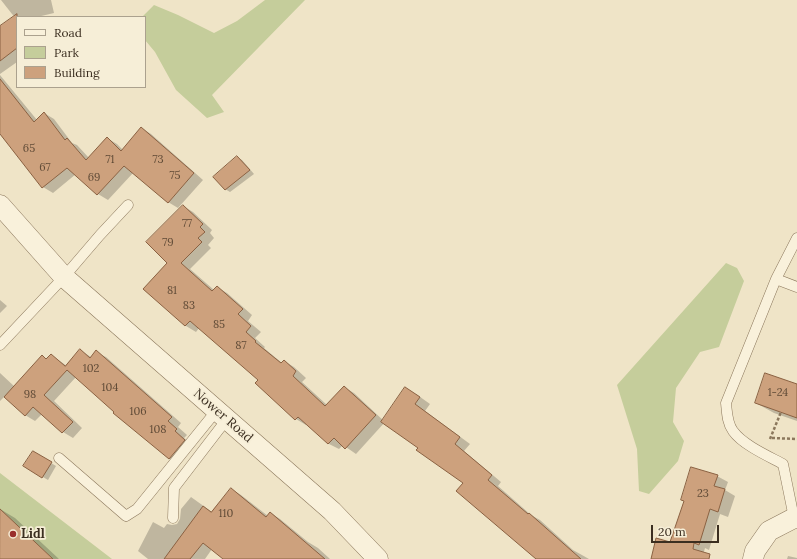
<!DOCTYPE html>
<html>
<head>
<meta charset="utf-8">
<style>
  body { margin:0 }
  #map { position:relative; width:797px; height:559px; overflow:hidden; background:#efe4c7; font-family:Lora,serif }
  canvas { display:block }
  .legend { position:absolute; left:16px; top:16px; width:130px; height:72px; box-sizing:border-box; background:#f6eed7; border:1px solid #aba18e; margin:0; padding:5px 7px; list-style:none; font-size:12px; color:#3b2e20 }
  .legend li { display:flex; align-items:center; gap:8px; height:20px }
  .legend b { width:20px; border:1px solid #aba18e }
  .scale { position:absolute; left:651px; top:525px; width:68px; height:18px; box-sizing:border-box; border:2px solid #3b2e20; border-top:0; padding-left:5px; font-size:12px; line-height:14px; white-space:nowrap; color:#3b2e20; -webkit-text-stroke:3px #f6eed7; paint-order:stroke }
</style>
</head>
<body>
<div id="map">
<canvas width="797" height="559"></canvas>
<ul class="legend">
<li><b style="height:5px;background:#f9f1db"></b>Road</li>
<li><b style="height:11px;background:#c5cd9b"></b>Park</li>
<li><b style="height:11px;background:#cda17d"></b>Building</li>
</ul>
<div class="scale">20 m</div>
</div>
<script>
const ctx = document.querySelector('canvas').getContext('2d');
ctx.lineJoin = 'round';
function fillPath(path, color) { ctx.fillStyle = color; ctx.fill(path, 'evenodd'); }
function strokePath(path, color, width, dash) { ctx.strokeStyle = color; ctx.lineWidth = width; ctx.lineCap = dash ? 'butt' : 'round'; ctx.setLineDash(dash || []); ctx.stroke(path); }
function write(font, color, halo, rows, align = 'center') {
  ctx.font = font + ' Lora,serif'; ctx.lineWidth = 3.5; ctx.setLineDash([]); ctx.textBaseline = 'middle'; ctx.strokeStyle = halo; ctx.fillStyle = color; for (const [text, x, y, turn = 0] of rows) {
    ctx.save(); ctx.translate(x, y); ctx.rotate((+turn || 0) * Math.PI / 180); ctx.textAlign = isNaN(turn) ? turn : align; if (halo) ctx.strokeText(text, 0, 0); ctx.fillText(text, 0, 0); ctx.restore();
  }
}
fillPath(new Path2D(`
  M265 0H305L212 95 224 112 207 118 176 90 155 52 145 40V17H142L154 5 178 15 214 33 237 21Z
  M726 263 737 268 744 281 719 347 700 352 676 388 673 422 684 441 678 461 649 494 639 491 637 449 617 385Z
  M0 473 112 559H53L0 509Z`), '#c5cd9b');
fillPath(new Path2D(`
  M1 0H51L54 13 37 17H17V62L0 74V27L15 17 12 14Z
  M0 75 37 120 44 113 54 119 72 143 77 145 89 158 107 138 117 144 123 150 142 128 151 134 203 180 178 208 168 202 133 173 108 200 98 194 76 174 53 193 43 187 0 133Z
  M237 157 242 160 254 174 230 192 225 189Z
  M183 206 193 212 212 230 210 233 214 238 208 245 211 248 190 269 214 290 217 287 227 293 252 315 248 321 261 332 255 338 265 347 264 348 282 363 284 361 294 367 306 378 302 382 327 405 344 387 354 393 385 422 356 454 343 445 339 449 329 444 307 424 306 425 296 419 259 380 199 328 196 332 186 326 145 289 168 263Z
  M0 300 7 306 0 313Z
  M80 350 91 357 96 352 106 357 181 423 178 427 187 435 184 438 194 446 179 464 169 458 76 377 54 401 82 428 73 438 63 432 42 414 35 421 25 415 5 396 0 401V373L15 387 42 356 47 359 51 355 67 366Z
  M797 385V421L774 413 756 403Z
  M416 394 430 404 425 411 470 444 464 451 501 482 498 486 531 515 540 520 573 550 589 559H537L457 491 464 483 419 448 386 424Z
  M33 452 56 466 48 480 24 466Z
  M717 476 728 482 725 490 735 496 728 517 720 514 709 550 705 548 702 559H652L671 544Z
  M231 489 241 495 268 516 271 513 280 519 308 542 318 548 330 559H254L212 549 205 559H148L138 551 153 522 164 528 167 524 172 525 177 524 180 519 181 509 191 497 212 512Z
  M0 509 15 518 59 559H0Z
  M788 556 797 558V559H787Z`), '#0003');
const building = new Path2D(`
  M17 14V48L0 61V26Z
  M0 79 34 122 44 112 65 140 67 138 86 160 107 137 121 151 141 127 194 173 168 203 124 166 97 195 67 168 42 188 0 134Z
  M237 156 250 170 225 190 213 177Z
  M183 205 203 224 200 227 205 232 198 238 202 242 181 263 212 291 217 286 243 309 238 314 251 326 246 332 256 341 255 342 281 363 284 360 296 371 293 376 325 406 344 386 376 415 345 449 334 438 328 444 298 417 295 420 255 383 258 380 190 321 185 326 143 289 167 263 146 242Z
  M80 349 90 358 96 350 172 417 168 421 177 429 175 431 185 440 169 459 113 413 114 412 67 370 44 395 73 422 62 433 33 407 25 416 4 397 42 355 46 359 51 354 65 366Z
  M765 373 797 384V418L755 403Z
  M405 387 420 397 415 404 460 437 455 444 492 475 488 480 528 514 529 513 581 559H536L456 491 463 483 416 450 418 448 381 422Z
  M33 451 52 462 42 478 23 466Z
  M691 467 718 475 714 486 725 489 718 512 710 509 699 545 694 543 693 549 710 554 709 559H651L656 538 670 542 684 501 681 500Z
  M231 488 266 517 270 512 325 559H223L203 543 190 559H164L203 506 211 512Z
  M0 509 53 559H0Z`);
fillPath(building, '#cda17d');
strokePath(building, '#8a6142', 1);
const service = new Path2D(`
  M776 279 797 287
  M0 345 64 277 100 235 128 205
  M59 458 126 516 137 509 217 410
  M173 518 174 488 227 419
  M794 518 783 464C768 456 743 445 733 431 727 423 727 412 726 403L776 279 797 238`);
const minor = new Path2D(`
  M0 205 64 277 332 511 378 559
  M753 559 755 551 769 531 794 518H797`);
strokePath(service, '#8b775c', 11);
strokePath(minor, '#8b775c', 21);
strokePath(new Path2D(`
  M772 438 797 439
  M770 439 781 412`), '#8b775c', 2.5, [3, 2]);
strokePath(service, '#f9f1db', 10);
strokePath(minor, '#f9f1db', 20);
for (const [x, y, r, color] of [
  [13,534,4,"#9a2f2c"]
]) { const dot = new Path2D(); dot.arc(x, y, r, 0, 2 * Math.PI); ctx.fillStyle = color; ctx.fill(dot); strokePath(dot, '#f6eed7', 1.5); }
write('11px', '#604b37', null, [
  ["65",29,149],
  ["71",110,160],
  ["73",158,160],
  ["67",45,168],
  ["75",175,176],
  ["69",94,178],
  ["77",187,224],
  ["79",168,243],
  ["81",172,291],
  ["83",189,306],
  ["85",219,325],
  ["87",241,346],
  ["102",91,369],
  ["104",110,388],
  ["1-24",778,393],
  ["98",30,395],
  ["106",138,412],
  ["108",158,430],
  ["23",703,494],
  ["110",226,514]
]);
write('13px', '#3b2e20', '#f6eed7', [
  ["Nower Road",223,416,41]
]);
write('bold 13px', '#3b2e20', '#f6eed7', [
  ["Lidl",21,534]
], 'left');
</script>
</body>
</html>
